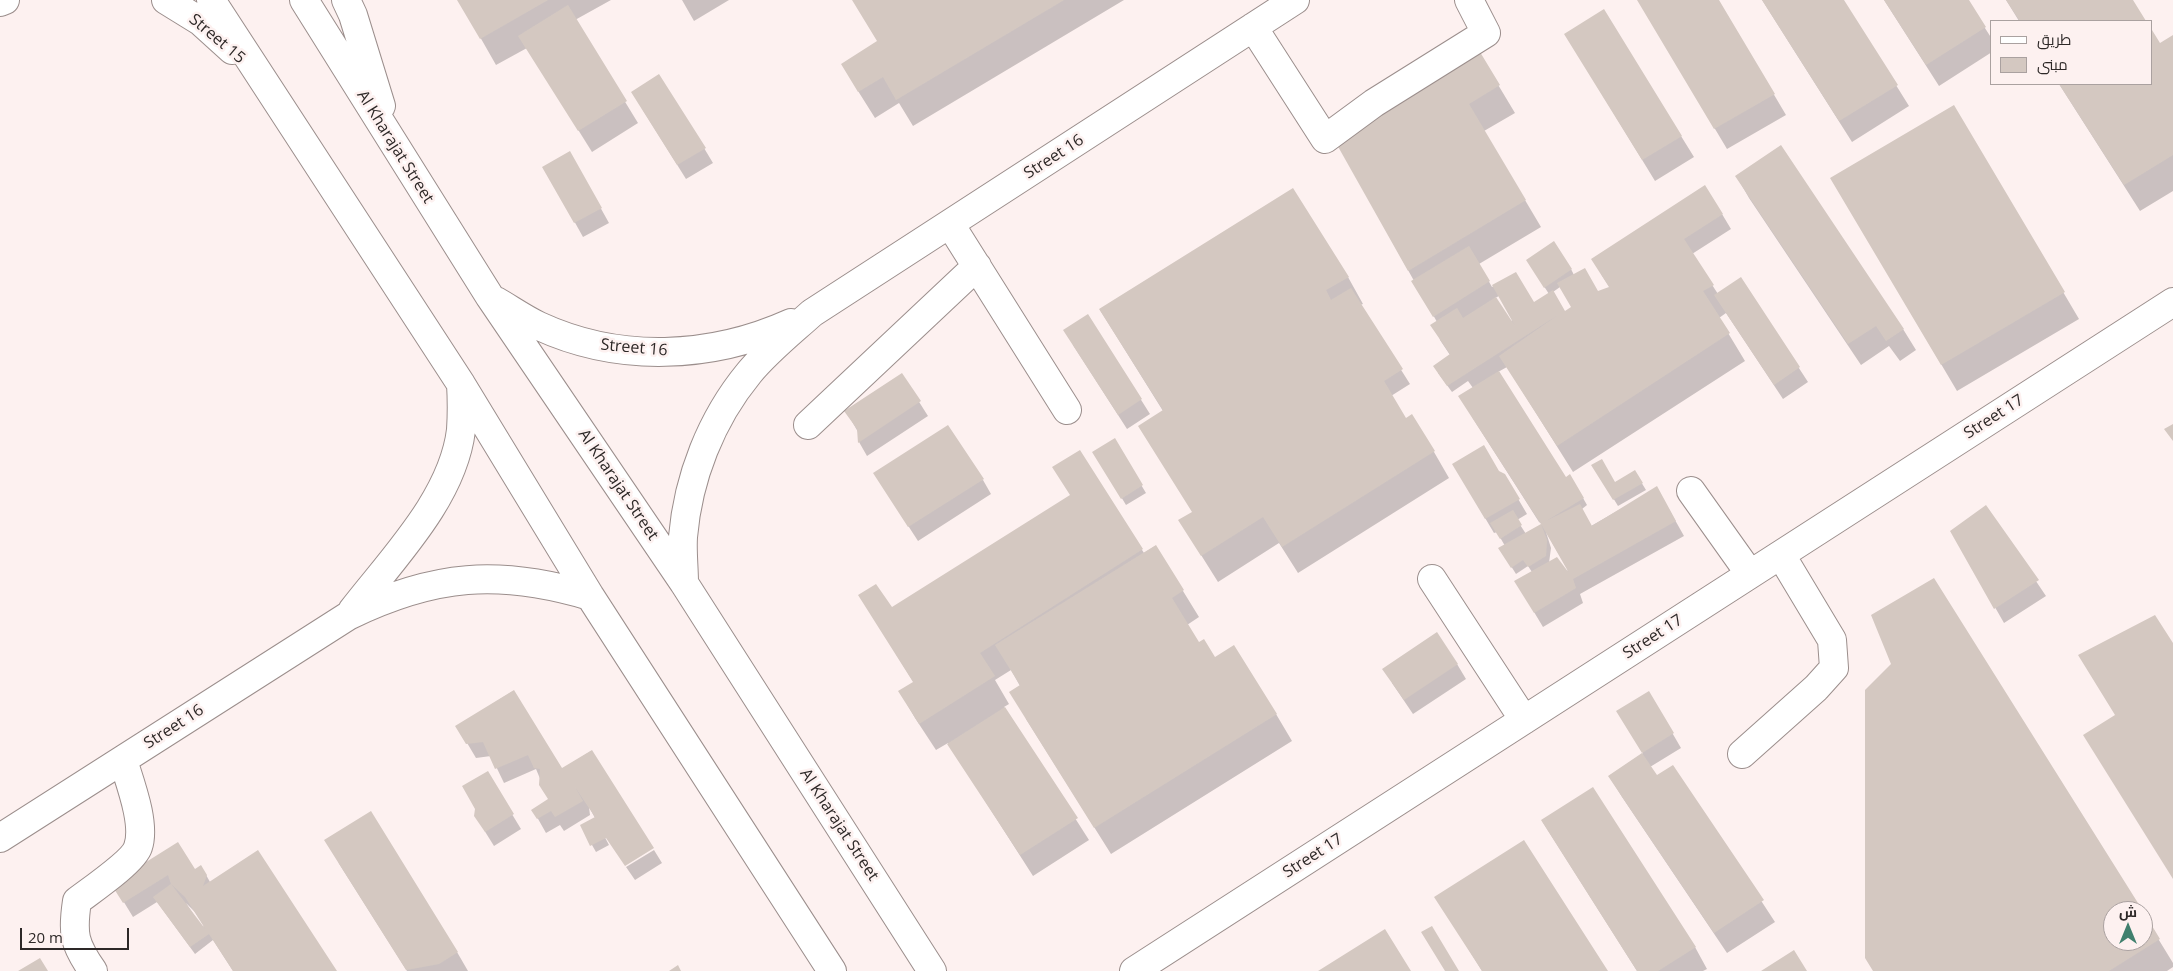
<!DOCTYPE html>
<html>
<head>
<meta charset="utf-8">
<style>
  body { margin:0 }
  #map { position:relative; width:2173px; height:971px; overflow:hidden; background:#fdf1f0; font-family:"Open Sans",Cairo,sans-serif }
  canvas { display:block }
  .legend { position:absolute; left:1990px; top:20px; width:162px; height:65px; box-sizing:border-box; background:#fdf1f0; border:1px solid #aaa1a0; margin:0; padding:6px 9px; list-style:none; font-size:15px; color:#2d2827 }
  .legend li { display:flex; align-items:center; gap:10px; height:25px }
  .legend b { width:25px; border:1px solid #aaa1a0 }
  .north { position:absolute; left:2103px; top:901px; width:50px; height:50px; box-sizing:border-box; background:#fdf1f0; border:1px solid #aaa1a0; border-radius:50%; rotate:0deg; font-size:14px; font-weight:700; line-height:20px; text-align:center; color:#2d2827 }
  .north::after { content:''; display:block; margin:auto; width:18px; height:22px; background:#40806e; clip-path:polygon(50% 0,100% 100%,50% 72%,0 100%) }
  .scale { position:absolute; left:20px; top:928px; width:109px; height:22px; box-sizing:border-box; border:2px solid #2d2827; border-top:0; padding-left:6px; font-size:15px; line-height:18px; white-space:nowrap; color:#2d2827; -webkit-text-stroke:4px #fdf1f0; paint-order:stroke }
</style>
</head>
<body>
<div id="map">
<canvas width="2173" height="971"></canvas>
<ul class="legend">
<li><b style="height:6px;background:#fff"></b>طريق</li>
<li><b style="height:14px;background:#d4c8c1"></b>مبنى</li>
</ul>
<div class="north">ش</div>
<div class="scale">20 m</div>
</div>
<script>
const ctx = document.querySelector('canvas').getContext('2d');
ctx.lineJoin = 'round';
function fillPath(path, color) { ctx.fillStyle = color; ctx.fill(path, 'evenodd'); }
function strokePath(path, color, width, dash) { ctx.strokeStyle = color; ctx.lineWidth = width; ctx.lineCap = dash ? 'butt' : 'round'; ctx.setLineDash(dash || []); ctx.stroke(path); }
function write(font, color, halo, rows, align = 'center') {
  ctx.font = font + ' "Open Sans",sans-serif'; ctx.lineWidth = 5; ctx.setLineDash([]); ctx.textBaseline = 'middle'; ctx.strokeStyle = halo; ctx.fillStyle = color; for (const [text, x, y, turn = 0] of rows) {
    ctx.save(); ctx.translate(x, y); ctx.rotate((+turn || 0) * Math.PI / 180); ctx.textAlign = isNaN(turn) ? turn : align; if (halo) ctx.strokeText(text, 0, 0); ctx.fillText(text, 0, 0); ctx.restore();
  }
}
fillPath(new Path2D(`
  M459 0H611L575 20 638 123 592 152 527 48 496 65Z
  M682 0H729L694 21Z
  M853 0H1124L913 126 899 103 875 118 858 91 879 42Z
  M1638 0H1718L1786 115 1727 149Z
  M1762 0H1843L1909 106 1852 142Z
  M1884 0H1967L1992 39V52L1939 86Z
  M2006 0H2131L2145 21H2019Z
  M2152 32 2160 45 2173 37V191L2140 211 2059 84H2152Z
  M1479 53 1515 113 1484 131 1541 227 1479 264 1492 287 1515 273 1533 304 1549 294 1532 268 1571 269 1574 275 1598 294 1610 288 1601 274 1722 214 1731 229 1692 254 1718 294 1741 279 1808 382 1783 399 1726 313 1719 318 1745 361 1573 472 1507 367 1498 372 1565 478 1583 498 1587 505 1582 509 1591 526 1657 488 1684 536 1580 594 1583 603 1543 627 1516 582 1532 572 1528 566 1516 574 1504 555 1505 546 1497 532 1494 533 1453 464 1498 472 1504 475 1527 514 1517 520 1526 534 1542 524 1539 522 1472 417 1473 388 1468 381 1452 392 1438 373 1450 355 1440 340 1437 322 1337 143ZM1560 287 1572 307 1565 312 1553 292ZM1499 296 1513 320 1511 321 1495 298ZM1546 532 1568 570 1567 571 1549 563 1551 548Z
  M1578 55 1681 136 1694 157 1655 181Z
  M641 107 704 148 713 163 686 179Z
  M1954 107 2079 319 1957 391 1847 205Z
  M570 153 609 223 583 237 544 167Z
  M1737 177 1903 329 1916 350 1900 361 1889 346 1861 365 1749 198Z
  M1348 277 1363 304 1360 305 1410 384 1391 396 1406 420 1434 452 1449 478 1298 573 1279 543 1218 582 1196 547 1193 513 1163 411 1100 310Z
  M1088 316 1150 414 1127 429 1073 345Z
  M902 375 928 416 867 456 859 442 858 432 846 411Z
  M1114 440 1146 493 1126 505 1094 452Z
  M1079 452 1144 553 1155 546 1183 591 1199 617 1187 625 1198 643 1276 714 1292 741 1111 854 1026 719 1020 686 1011 670 995 680 1009 704 1004 707 1089 840 1033 876 948 743 936 750 915 718 900 692 914 683 860 596 891 609 1070 496Z
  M1593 465 1614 483 1635 472 1646 490 1618 506Z
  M983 480 991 494 918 541 883 487Z
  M1986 507 2046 596 2004 623 1952 532Z
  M1457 664 1466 679 1413 714 1392 683Z
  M1866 690 2141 911H2113V941H2143V914L2173 963V967L2167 971H1874Z
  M513 691 562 769 591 751 601 830 609 845 596 852 592 845 595 818 589 807 590 815 564 831 560 825 546 833 533 810 549 800 536 769 504 783 491 756 476 758 457 726Z
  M1649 693 1681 748 1650 767 1657 777 1673 766 1775 922 1727 953 1622 797 1609 776 1643 753 1626 726Z
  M487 773 521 829 494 846 484 830Z
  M1542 821 1695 947 1707 969 1703 971H1637Z
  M178 844 195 871 201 866 210 882 335 971H233L213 940 195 954 157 902 133 917 122 899ZM186 903 195 912 204 926 202 927Z
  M654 850 662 863 635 880 626 867Z
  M338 862 457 952 468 971H407Z
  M1436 897 1607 971H1482Z`), '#0003');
fillPath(new Path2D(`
  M457 0H548L480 39Z
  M852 0H1064L896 100 883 77 858 92 841 64 877 41Z
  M1637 0H1719L1775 94 1714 129Z
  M1762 0H1844L1898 85 1839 121Z
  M1884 0H1969L1986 27 1926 65Z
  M2006 0H2133L2146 21H2020Z
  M568 5 627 101 578 131 518 36Z
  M1604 9 1682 136 1642 160 1564 34Z
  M2152 30 2160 43 2173 35V155L2124 185 2059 84H2152Z
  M1480 52 1500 85 1469 104 1526 200 1408 271 1336 143Z
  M659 74 706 148 677 165 631 92Z
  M1954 105 2065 292 1941 365 1830 178Z
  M1781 145 1904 329 1886 341 1876 326 1848 344 1735 176Z
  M570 151 602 208 574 223 542 167Z
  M1705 185 1723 214 1684 239 1714 285 1703 291 1730 333 1557 446 1499 356 1558 315 1447 386 1433 366 1450 354 1430 325 1457 308 1463 318 1496 297 1515 326 1492 285 1516 272 1534 302 1553 290 1565 311 1571 307 1557 283 1585 268 1598 291 1609 287 1591 259Z
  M1293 188 1349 277 1326 290 1331 300 1351 288 1403 369 1384 381 1406 418 1412 414 1435 451 1282 547 1263 517 1201 556 1178 520 1192 512 1138 426 1163 410 1099 309Z
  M1554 241 1572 269 1544 288 1526 260Z
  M1469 246 1490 281 1433 317 1411 281Z
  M1741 277 1800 367 1774 385 1714 295Z
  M1088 314 1142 399 1118 415 1063 330Z
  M1499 371 1566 477 1570 474 1584 498 1546 521 1580 504 1592 526 1657 486 1676 521 1573 579 1576 588 1534 613 1514 581 1557 557 1569 573 1541 524 1458 396Z
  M902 373 921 401 858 443 857 429 844 411Z
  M2173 424V441L2164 429Z
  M948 425 984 479 908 527 873 473Z
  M1115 438 1143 485 1121 499 1092 452Z
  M1484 445 1499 471 1505 474 1520 499 1485 519 1452 464Z
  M1080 450 1143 549 980 653 995 676 919 724 898 691 913 682 858 595 876 584 892 607 1070 495 1052 467Z
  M1602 459 1615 482 1635 470 1643 483 1613 500 1591 465Z
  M1986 505 2039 580 1994 609 1950 531Z
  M1513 510 1522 525 1500 539 1490 523Z
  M1541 524 1547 540 1546 556 1528 567 1523 560 1511 568 1498 548Z
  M1156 545 1184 590 1172 598 1199 642 1204 639 1215 657 1234 645 1277 714 1094 828 1009 692 1020 685 995 645Z
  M1934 578 2143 911H2113V941H2143V911L2160 939 2109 971H1873L1865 958V690L1891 664 1871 615Z
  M2155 615 2173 643V879L2083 735 2115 715 2078 655Z
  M1437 632 1458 664 1404 700 1382 669Z
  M514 690 562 768 592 750 654 848 625 866 606 838 590 846 580 825 595 817 575 787 583 801 555 817 551 811 537 819 531 810 548 799 539 785 540 769 534 768 528 755 495 769 483 742 466 744 455 726Z
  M1649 691 1674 733 1642 753 1616 711Z
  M1005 707 1078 818 1020 855 947 744Z
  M1642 753 1657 775 1673 765 1764 900 1714 933 1608 776Z
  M488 771 514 814 485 832 474 816 475 809 462 786Z
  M1593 787 1696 947 1658 971H1637L1541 820Z
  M371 811 458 952 439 964 406 970 324 840Z
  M1524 840 1608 971H1482L1434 897Z
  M178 842 195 869 201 865 207 875 203 886 258 850 337 971H233L209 934 190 947 153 897 171 884 206 930 185 897 171 884 168 875 123 903 111 884Z
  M1432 926 1459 971H1445L1421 932Z
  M1385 929 1411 971H1318Z
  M1794 950 1807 971H1761Z
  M40 958 48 971H18Z
  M678 965 681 971H669Z`), '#d4c8c1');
const minor = new Path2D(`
  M166 0 200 21 232 50
  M211 0 461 384 590 596 832 971
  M304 0 490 297 684 583 932 971
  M346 0 353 15 381 106
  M0 2 5 0
  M1253 27 1325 139 1374 103 1486 33 1469 0
  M950 224 1067 410
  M496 301C510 309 524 319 539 326 619 363 711 359 791 323
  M808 425 977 266
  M1691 491 1750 574
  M1432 579 1524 720
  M684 583C684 568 682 552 683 537 688 478 711 419 749 373 767 351 791 332 812 313L1295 0
  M352 611C392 559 453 498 461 430 462 415 462 400 461 384
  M1742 754 1816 688 1834 668 1832 640 1781 555
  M0 838 348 616C434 574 499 569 590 596
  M93 971C74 944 72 934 77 901 90 891 134 861 138 847 146 824 130 783 123 760
  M1134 971 2173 302`);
strokePath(minor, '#9b8e8c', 30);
strokePath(minor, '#fff', 28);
write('16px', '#2d2827', '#fdf1f0', [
  ["Street 15",217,39,40],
  ["Al Kharajat Street",395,147,58],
  ["Street 16",1054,157,-33],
  ["Street 16",634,348,5],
  ["Street 17",1994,417,-33],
  ["Al Kharajat Street",618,485,56],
  ["Street 17",1653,637,-33],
  ["Street 16",174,727,-33],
  ["Al Kharajat Street",839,825,57],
  ["Street 17",1313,856,-33]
]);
</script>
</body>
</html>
